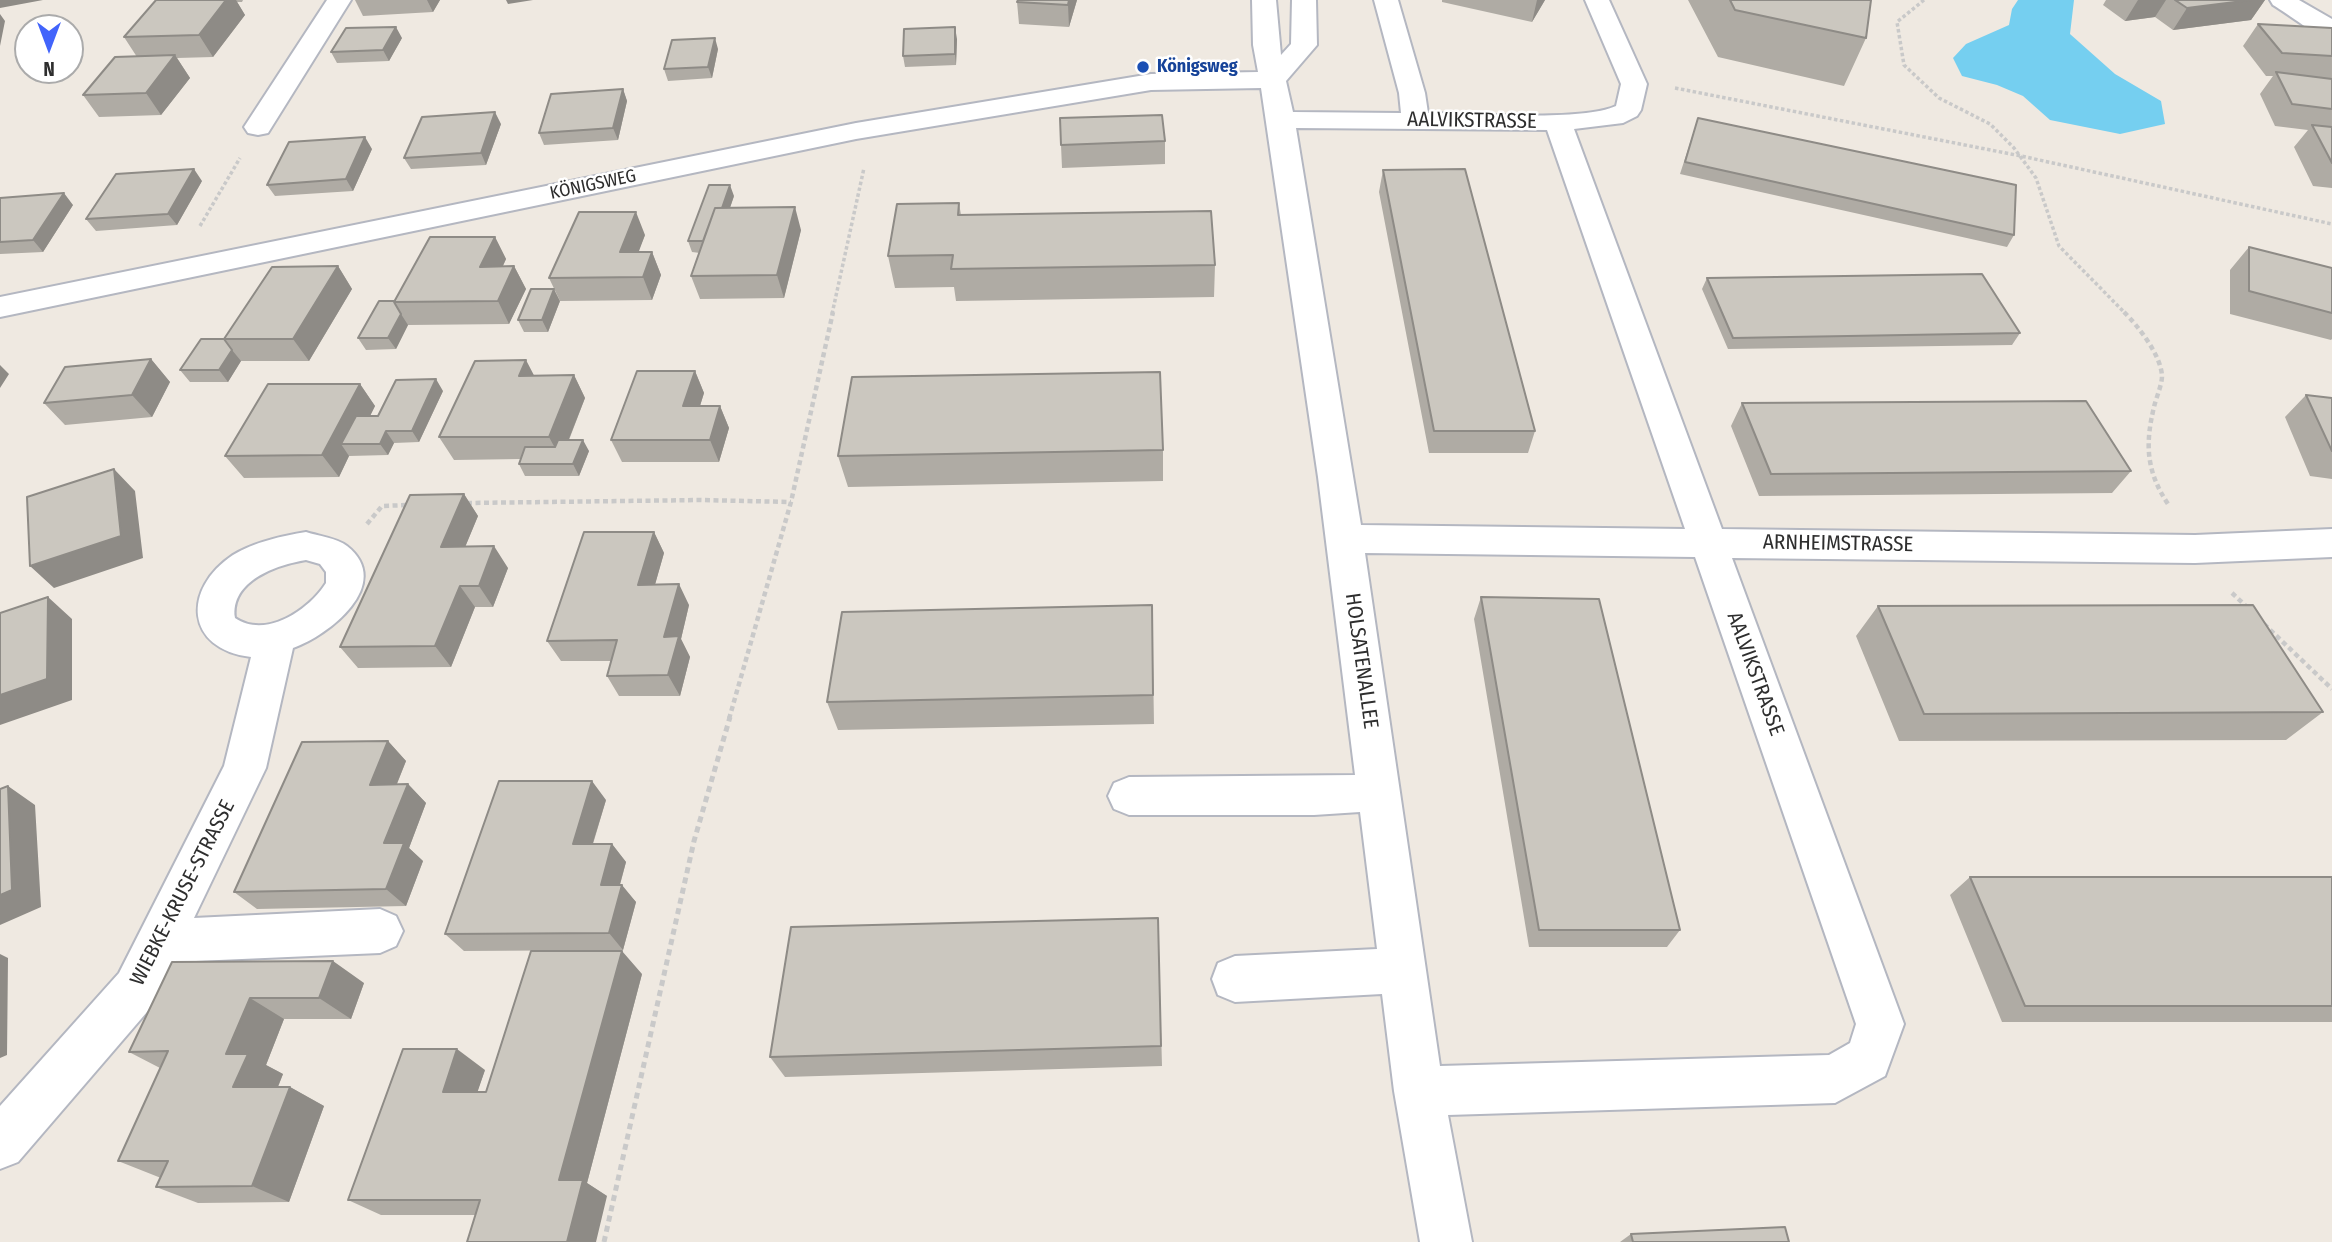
<!DOCTYPE html>
<html>
<head>
<meta charset="utf-8">
<style>
  body { margin:0 }
  #map { position:relative; width:2332px; height:1242px; overflow:hidden; background:#efe9e1; font-family:"Fira Sans Condensed",sans-serif }
  canvas { display:block }
  .north { position:absolute; left:14px; top:14px; width:70px; height:70px; box-sizing:border-box; background:#fff; border:2px solid #ababab; border-radius:50%; rotate:180deg; font-size:19px; font-weight:700; line-height:28px; text-align:center; color:#2e2e2e }
  .north::after { content:''; display:block; margin:auto; width:24px; height:32px; background:#4264fb; clip-path:polygon(50% 0,100% 100%,50% 72%,0 100%) }
</style>
</head>
<body>
<div id="map">
<canvas width="2332" height="1242"></canvas>
<div class="north">N</div>
</div>
<script>
const ctx = document.querySelector('canvas').getContext('2d');
ctx.lineJoin = 'round';
function fillPath(path, color) { ctx.fillStyle = color; ctx.fill(path, 'evenodd'); }
function strokePath(path, color, width, dash) { ctx.strokeStyle = color; ctx.lineWidth = width; ctx.lineCap = dash ? 'butt' : 'round'; ctx.setLineDash(dash || []); ctx.stroke(path); }
function write(font, color, halo, rows, align = 'center') {
  ctx.font = font + ' "Fira Sans Condensed",sans-serif'; ctx.lineWidth = 5; ctx.setLineDash([]); ctx.textBaseline = 'middle'; ctx.strokeStyle = halo; ctx.fillStyle = color; for (const [text, x, y, turn = 0] of rows) {
    ctx.save(); ctx.translate(x, y); ctx.rotate((+turn || 0) * Math.PI / 180); ctx.textAlign = isNaN(turn) ? turn : align; if (halo) ctx.strokeText(text, 0, 0); ctx.fillText(text, 0, 0); ctx.restore();
  }
}
fillPath(new Path2D(`
  M2018 0H2074L2070 34 2115 74 2161 101 2165 124 2120 134 2050 120 2023 96 1997 85 1962 76 1953 58 1966 44 2009 25 2012 9Z`), '#75cff0');
const minor = new Path2D(`
  M327 0H351L268 133 258 135 248 133 244 127Z
  M1252 0H1276L1281 55 1291 44 1292 0H1316L1317 45 1286 81 1293 112 1401 113 1399 93 1374 0H1398L1425 93 1428 113C1471 113 1581 122 1616 106L1621 84 1585 0H1609L1647 84 1641 110 1637 116 1623 123 1574 129 1722 529 2195 535 2332 529V557L2195 563 1732 558 1904 1024 1885 1076 1835 1103 1448 1115 1472 1242H1420L1394 1091 1382 994 1235 1002 1218 995 1212 979 1218 963 1235 956 1377 949 1360 812 1314 815H1129L1114 809 1108 796 1114 783 1129 777 1355 775 1318 477 1261 88 1151 90 856 139 0 317V297L856 123 1151 74 1258 72 1253 45ZM1296 128 1547 130 1685 529 1361 525ZM1365 553 1695 557 1856 1024 1850 1043 1829 1055 1440 1066Z
  M2270 0H2299L2332 19V41C2318 37 2288 14 2273 5Z
  M306 532C318 536 337 538 347 546 395 584 328 636 293 648L266 768 194 918 380 909 396 916 403 931 396 946 380 953 173 962 153 1005 18 1162 0 1169V1106L119 973 224 766 251 657C185 649 182 589 233 555 254 542 282 536 306 532ZM306 560 320 564 326 572V583C309 610 266 639 235 618 230 581 276 565 306 560Z`);
strokePath(minor, '#b4b7c1', 4);
strokePath(new Path2D(`
  M1924 0 1897 22 1904 65 1939 98 1990 124 2014 148 2036 178 2059 246 2126 314
  M1675 88 2021 156 2332 224
  M200 226 240 158
  M832 314 864 168`), '#c9c9c9', 3.5, [3.5, 2.5]);
strokePath(new Path2D(`
  M2124 312C2138 326 2161 355 2162 376 2162 385 2156 398 2154 407 2145 444 2146 471 2168 504
  M467 503 701 500 791 502
  M367 524 382 506 409 505
  M2232 593 2248 608
  M2264 624 2332 689
  M729 719 791 502 833 312`), '#c9c9c9', 4.5, [5, 3.5]);
strokePath(new Path2D(`
  M604 1242 694 841 730 717`), '#c9c9c9', 5, [6, 4.5]);
fillPath(minor, '#fff');
fillPath(new Path2D(`
  M156 0H243L242 2H237L245 15 213 57 177 58 190 78 161 115 99 117 83 95 137 57 124 37Z
  M355 0H440L433 12 363 16Z
  M1077 0 1069 27 1019 24 1017 2Z
  M1442 0H1545L1532 22 1442 2Z
  M1688 0H1871L1866 38 1844 86 1718 57Z
  M2106 0H2265L2251 20 2173 30 2155 17 2125 21 2103 5Z
  M2258 24 2332 28V188L2313 186 2294 147 2308 130 2275 126 2260 94 2273 76H2266L2243 46Z
  M402 38 389 61 337 63 331 52Z
  M957 39 956 65 905 67 903 56Z
  M718 49 712 78 668 81 664 69Z
  M623 89 627 101 618 140 544 145 539 133Z
  M1698 118 2014 235 2007 247 1680 174Z
  M501 124 486 165 411 169 404 158Z
  M1165 141V164L1062 168 1061 145Z
  M372 149 353 191 275 196 267 185Z
  M1383 170 1535 431 1528 453H1429L1379 192Z
  M202 181 177 225 96 231 86 219Z
  M734 196 730 208 801 230 784 298 700 299 691 276 700 253 692 252 688 241Z
  M0 198 73 205 43 252 0 254Z
  M959 203 961 215 1215 265 1214 297 956 301 954 287 895 288 888 256Z
  M645 235 638 252H652L661 275 652 300 560 301 549 278Z
  M495 237 506 259 503 266H514L526 289 509 324 408 325 396 349 366 350 358 338 395 301Z
  M2249 247 2332 313V339L2331 340 2230 314V270Z
  M338 266 352 289 309 361H241L228 382H190L180 370 224 339Z
  M1707 278 2020 333 2012 345 1728 349 1702 289Z
  M560 301 548 332H524L518 320Z
  M151 359 170 382 152 417 65 425 44 403Z
  M695 371 704 393 700 406H720L729 428 719 462H622L611 440Z
  M534 375H574L585 398 569 440 589 451 579 476H525L519 464 521 459 454 460 439 437Z
  M360 384 375 406 370 416H378L443 391 419 442 394 443 388 455 349 456 339 477 244 478 225 456Z
  M2306 395 2332 398V479L2310 476 2285 417Z
  M1742 403 2131 471 2112 493 1759 496 1731 426Z
  M1163 450V481L848 487 838 456Z
  M464 494 478 516 465 547 508 568 493 607H475L451 667 358 668 340 647Z
  M654 532 664 553 655 584 689 605 681 639 690 657 680 696H619L607 676 611 661H561L547 641Z
  M1481 597 1680 930 1667 947H1529L1474 619Z
  M1152 605 1154 724 838 730 827 702Z
  M1878 606 2323 712 2286 740 1899 741 1856 636Z
  M388 741 406 761 397 784H408L426 803 409 848 423 861 406 906 257 909 234 892Z
  M606 800 593 844H612L626 862 620 885 636 902 623 950 464 951 445 934Z
  M1970 877H2332V1022H2002L1950 895Z
  M1158 918 1162 1066 785 1077 770 1057Z
  M172 962 364 983 351 1019H284L266 1065 283 1074 278 1087H290L324 1106 289 1202 198 1203 156 1187 161 1178 118 1161 160 1068 129 1052Z
  M642 974 587 1183 607 1196 475 1215H381L348 1200 485 1070 477 1092H486Z
  M1631 1234 1789 1242H1620Z`), '#afaba4');
fillPath(new Path2D(`
  M0 0H43L0 8Z
  M226 0H236L245 15 213 57 199 35Z
  M427 0H440L433 12Z
  M506 0H533L508 4Z
  M1069 0H1077L1069 27 1068 5Z
  M1537 0H1545L1532 22Z
  M2138 0H2166L2155 17 2125 21Z
  M2251 0H2265L2251 20 2173 30 2187 8Z
  M0 14 5 21 0 46Z
  M396 27 402 38 389 61 383 50Z
  M955 27 957 39 956 65 955 54Z
  M715 38 718 49 712 78 708 67Z
  M175 55 190 78 161 115 146 93Z
  M623 89 627 101 618 140 613 128Z
  M495 112 501 124 486 165 481 153Z
  M365 137 372 149 353 191 346 179Z
  M194 169 202 181 177 225 168 214Z
  M730 185 734 196 714 253 710 241Z
  M64 193 73 205 43 252 33 240Z
  M795 207 801 230 784 298 777 275Z
  M636 212 645 235 630 275 620 252Z
  M495 237 506 259 492 289 480 267Z
  M652 252 661 275 652 300 643 277Z
  M338 266 352 289 309 361 293 339Z
  M514 266 526 289 509 324 498 301Z
  M554 289 560 301 548 332 542 320Z
  M401 314 408 325 396 349 388 338Z
  M232 350 241 361 228 382 219 370Z
  M151 359 170 382 152 417 132 395Z
  M526 360 538 383 519 376Z
  M0 365 9 374 0 388Z
  M695 371 704 393 693 428 683 406Z
  M574 375 585 398 561 459 549 437Z
  M436 379 443 391 419 442 412 431Z
  M360 384 375 406 356 444H341L349 456 339 477 322 455Z
  M720 406 729 428 719 462 710 440Z
  M386 431 394 443 388 455 380 444Z
  M583 440 589 451 579 476 573 464Z
  M114 469 135 491 143 558 54 588 30 566Z
  M464 494 478 516 456 569 441 547Z
  M654 532 664 553 649 606 638 585Z
  M494 546 508 568 493 607 479 586Z
  M679 584 689 605 681 639 690 657 680 696 668 675 664 637Z
  M460 586 475 607 451 667 435 646Z
  M48 597 72 619V700L0 725V695Z
  M388 741 406 761 389 803 370 785Z
  M592 781 606 800 587 862 573 844Z
  M408 784 426 803 409 848 423 861 406 906 386 889 384 843Z
  M8 786 35 805 41 907 0 925V895Z
  M612 844 626 862 615 902 601 885Z
  M622 885 636 902 623 950 609 933Z
  M622 951 642 974 587 1183 607 1196 596 1242H567L559 1180Z
  M0 954 8 958 7 1055 0 1058Z
  M333 961 364 983 351 1019 319 998Z
  M250 998 284 1019 266 1065 283 1074 270 1106 233 1087 226 1054Z
  M457 1049 485 1070 471 1111 443 1092Z
  M290 1087 324 1106 289 1202 252 1186Z`), '#8e8b86');
const building = new Path2D(`
  M156 0H226L199 35 124 37Z
  M1018 0H1069L1068 5 1017 2Z
  M1730 0H1871L1866 38 1735 10Z
  M2175 0H2251L2187 8Z
  M2258 24 2332 28V56L2282 53Z
  M396 27 383 50 331 52 346 28Z
  M955 27V54L903 56 904 29Z
  M715 38 708 67 664 69 672 40Z
  M175 55 146 93 83 95 115 57Z
  M2276 72 2332 79V109L2292 104Z
  M623 89 613 128 539 133 551 94Z
  M495 112 481 153 404 158 422 117Z
  M1162 115 1165 141 1061 145 1060 118Z
  M1698 118 2016 185 2014 235 1685 162Z
  M2312 125 2332 127V163Z
  M365 137 346 179 267 185 289 142Z
  M194 169 168 214 86 219 116 174Z
  M1465 169 1535 431H1434L1383 170Z
  M709 185H730L722 208H715L703 241H688Z
  M64 193 33 240 0 242V198Z
  M959 203 958 215 1211 211 1215 265 951 269 953 255 888 256 897 204Z
  M795 207 777 275 691 276 715 208Z
  M579 212H636L620 252H652L643 277 549 278Z
  M430 237H495L480 267 514 266 498 301 394 302Z
  M2249 247 2332 268V313L2249 291Z
  M338 266 293 339H224L272 267Z
  M1982 274 2020 333 1733 338 1707 278Z
  M531 289H554L542 320H518Z
  M379 301H395L394 302 401 314 388 338H358Z
  M201 339H224L232 350 219 370H180Z
  M151 359 132 395 44 403 65 367Z
  M526 360 519 376 574 375 549 437H439L475 361Z
  M637 371H695L683 406H720L710 440H611Z
  M1160 372 1163 450 838 456 852 377Z
  M436 379 412 431H386L380 444H341L356 416H378L396 380Z
  M268 384H360L322 455 225 456Z
  M2306 395 2332 398V451Z
  M2086 401 2131 471 1771 474 1742 403Z
  M558 440H583L573 464H519L525 447H555Z
  M114 469 121 536 30 566 27 497Z
  M464 494 441 547 494 546 479 586H460L435 646 340 647 410 495Z
  M584 532H654L638 585 679 584 664 637 679 636 668 675 607 676 617 640 547 641Z
  M48 597 47 679 0 695V613Z
  M1481 597 1599 599 1680 930H1539Z
  M1152 605 1153 695 827 702 842 612Z
  M2253 605 2323 712 1924 714 1878 606Z
  M388 741 370 785 408 784 384 843H404L386 889 234 892 302 742Z
  M499 781H592L573 844H612L601 885H622L609 933 445 934Z
  M8 786 12 890 0 895V789Z
  M1970 877H2332V1006H2025Z
  M1158 918 1161 1046 770 1057 791 927Z
  M531 951H622L559 1180H583L567 1242H467L480 1200H348L403 1049H457L443 1092H486Z
  M333 961 319 998H250L226 1054H248L233 1087H290L252 1186 156 1187 168 1161H118L168 1051 129 1052 172 962Z
  M1785 1227 1789 1242H1633L1631 1234Z`);
fillPath(building, '#cbc7bf');
strokePath(building, '#8e8b86', 2);
for (const [x, y, r, color] of [
  [1143,67,7,"#1a4fb4"]
]) { const dot = new Path2D(); dot.arc(x, y, r, 0, 2 * Math.PI); ctx.fillStyle = color; ctx.fill(dot); strokePath(dot, '#fff', 2.5); }
write('bold 18px', '#164399', '#fff', [
  ["Königsweg",1157,67]
], 'left');
write('18px', '#2e2e2e', '#fff', [
  ["KÖNIGSWEG",593,185,-12]
]);
write('21px', '#2e2e2e', '#fff', [
  ["AALVIKSTRASSE",1472,121,1],
  ["ARNHEIMSTRASSE",1838,544,1],
  ["HOLSATENALLEE",1361,661,82],
  ["AALVIKSTRASSE",1755,674,70],
  ["WIEBKE-KRUSE-STRASSE",183,893,-63]
]);
</script>
</body>
</html>
